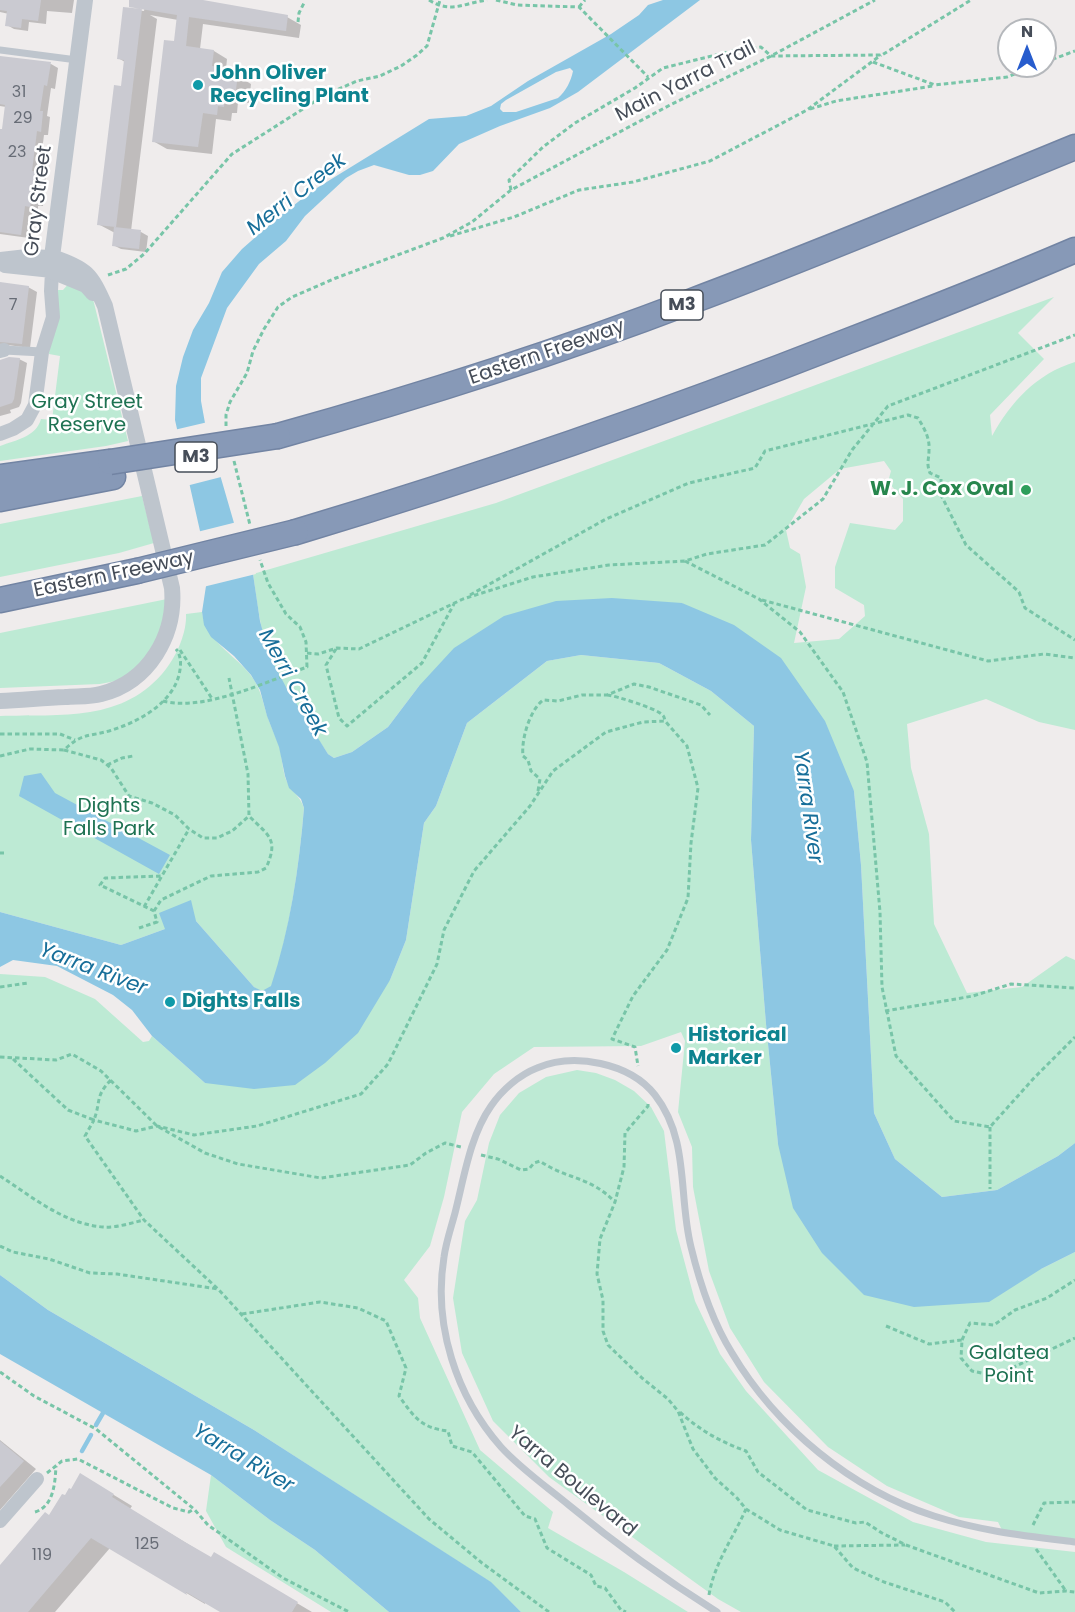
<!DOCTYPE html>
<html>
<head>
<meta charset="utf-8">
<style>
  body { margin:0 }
  #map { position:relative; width:1075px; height:1612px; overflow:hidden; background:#efecec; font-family:Poppins,sans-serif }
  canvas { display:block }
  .north { position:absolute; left:997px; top:18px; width:60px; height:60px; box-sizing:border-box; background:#fff; border:2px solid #b5b8bc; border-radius:50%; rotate:0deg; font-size:16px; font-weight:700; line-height:24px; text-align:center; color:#464d58 }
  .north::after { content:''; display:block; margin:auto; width:21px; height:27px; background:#275ccd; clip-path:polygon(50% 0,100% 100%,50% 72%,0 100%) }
</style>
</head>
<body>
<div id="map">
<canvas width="1075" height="1612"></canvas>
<div class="north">N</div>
</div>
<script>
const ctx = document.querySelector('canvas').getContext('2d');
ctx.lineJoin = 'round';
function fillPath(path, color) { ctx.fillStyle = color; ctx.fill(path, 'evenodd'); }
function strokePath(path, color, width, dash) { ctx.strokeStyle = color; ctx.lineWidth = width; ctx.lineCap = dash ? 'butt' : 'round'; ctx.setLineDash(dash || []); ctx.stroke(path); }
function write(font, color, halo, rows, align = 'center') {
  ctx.font = font + ' Poppins,sans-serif'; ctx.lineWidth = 5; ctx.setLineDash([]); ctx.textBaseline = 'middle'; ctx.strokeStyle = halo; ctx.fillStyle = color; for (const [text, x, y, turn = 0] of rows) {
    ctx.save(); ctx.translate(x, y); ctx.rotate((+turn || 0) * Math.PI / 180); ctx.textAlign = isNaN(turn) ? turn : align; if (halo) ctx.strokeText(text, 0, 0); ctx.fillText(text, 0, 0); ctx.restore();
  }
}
fillPath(new Path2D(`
  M71 281 93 299 128 441 106 446 0 461V446C16 440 36 437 41 419L52 420 60 356 49 354 55 290H63Z
  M1054 297 1018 333 1044 359 990 415 992 436C1011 402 1036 374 1075 362V730L1039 722 986 699 907 724 911 768 929 834 934 924 967 993 1022 987 1066 956 1075 960V1143L1058 1156 997 1190 942 1197 895 1159 874 1113 861 865 854 791 682 603 419 686 388 727 352 752 334 758 328 754C309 724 279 686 268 653 260 627 257 601 253 574L496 503ZM884 461 891 471 888 482 903 499V521L895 530 850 523 835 567V588L864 605 865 616 839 639 794 643 806 587 800 554 790 548 786 530 804 499 840 469Z
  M142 496 154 543 119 553 0 577V524Z
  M167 599 165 625 140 666 121 680 100 684 0 688V633Z
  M202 612C206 640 232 653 249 673 260 686 262 699 267 715 270 725 275 735 279 745 282 756 282 767 285 777 289 790 300 795 304 808 299 868 290 929 272 986L262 992 254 987 196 921 165 929 121 945 0 912V716C61 714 124 723 166 669 177 655 187 632 186 614Z
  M581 655 659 663 711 691 754 726 751 840 766 1024 778 1144 1041 1269 1075 1252V1542L1003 1532 998 1522 959 1517 887 1486 828 1447 764 1382 730 1328 709 1271 693 1187 692 1147 678 1112 685 1041 681 1032 641 1046 534 1047 494 1074 462 1112 444 1197 430 1246 404 1280 418 1298 420 1318 480 1450 553 1512 548 1528 624 1572 688 1612H521L490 1582 254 1430 48 1310 0 1275V974L45 977 95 999 143 1042 149 1041 152 1036 205 1083 390 980 406 940 424 823 436 806 467 723 547 661Z
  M577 1070 596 1073 615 1080 634 1091 651 1107 664 1131 676 1230 695 1301 720 1354 746 1391 818 1470 913 1522 986 1542 1075 1552V1612H741L718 1599 549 1477 493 1421 462 1353 453 1298 465 1221 477 1200 489 1143 500 1115 519 1093 546 1077Z
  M211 1475 270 1520 315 1550 389 1612H331L226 1547 206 1511Z`), '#bdead4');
fillPath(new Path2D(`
  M663 0H700L578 92 550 108 500 126 459 144 433 171 420 175H409L374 165 358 171 346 178 305 216 286 241 259 264 227 308 201 378V401L205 423 234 523 253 574 260 621 269 655 286 687 328 754 334 758 352 752 388 727 419 686 454 648 504 616 556 601 612 598 682 603 734 625 781 658 825 721 854 791 861 865 874 1113 895 1159 942 1197 997 1190 1058 1156 1075 1143V1252L1041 1269 989 1302 914 1307 864 1295 822 1253 793 1208 778 1144 766 1024 751 840 754 726 711 691 659 663 581 655 547 661 467 723 436 806 424 823 406 940 390 980 358 1033 325 1063 295 1085 254 1089 205 1083 152 1036 132 1010 113 995 57 966 13 960 0 967V912L121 945 165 929 159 913 191 900 196 921 254 987 262 991 271 986C290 929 299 868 304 808L301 799 289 788 285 776 279 747 267 716 260 690 251 675 234 656 211 637 204 625 202 612 206 586 200 531 175 420 176 386 183 357 193 330 209 303 222 272 242 249 275 220 312 191 429 119 466 116 491 106 528 81 611 34 639 15 648 5ZM570 68 573 71C571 81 566 91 558 98L516 112H503L500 109 501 104 506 100 556 72Z
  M41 773 55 793 170 855 159 874 19 796 24 776Z
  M0 1275 48 1310 254 1430 491 1582 521 1612H389L315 1550 270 1520 211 1475 0 1354Z`), '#8dc7e3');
fillPath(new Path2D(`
  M208 422 225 476 186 486 174 430Z
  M237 522 256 574 203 587 197 532Z`), '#efecec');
fillPath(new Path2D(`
  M0 0H74L72 13 47 11 46 24 29 22 28 31 14 29 7 25 9 14 0 12Z
  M146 0H190L287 17 301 25 299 38 203 24 200 49 214 51 227 59 226 69 251 84 249 103 238 102 237 113H232L231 121 216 119 212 154 167 149 153 141 175 42 178 20 150 15 157 19 131 231 141 232 148 236 146 252 121 249 113 245 115 233 98 224 122 87 125 62 118 58 124 9 144 11Z
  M0 57 51 64 58 68 55 89 51 88 47 116 50 117 48 135H44L39 174 46 177 43 206H38V210L33 209 29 238 0 234V130L4 131 6 107 0 106Z
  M0 283 28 287 37 292 30 348 0 344Z
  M19 359 27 363 21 403 19 407 10 410 11 413 0 416V361Z
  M0 1440 36 1469 0 1510Z
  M81 1475 132 1506 130 1509 211 1558 214 1554 312 1612H223L205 1601V1604L110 1548 55 1612H0V1567L50 1517 71 1491Z`), '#0003');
strokePath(new Path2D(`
  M96 1425 103 1413
  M82 1451 91 1435`), '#8dc7e3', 4.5);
fillPath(new Path2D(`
  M0 0H41L38 21 22 19 21 28 5 26 7 11 0 10Z
  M129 0H203L288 15 286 31 189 17 186 46 214 50 212 66 227 68 226 73 238 74 235 97 225 95 224 107 218 106 217 115 203 113 198 147 152 142 164 40 174 41 177 15 129 7Z
  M123 7 142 9 116 227 97 225 114 85 121 86 124 60 117 59Z
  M0 56 51 62 47 86 44 85 40 111H43L41 132 37 131 32 171 39 172 35 203 31 202 30 207 25 206 21 235 0 232V129H2L5 105 0 104Z
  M114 227 141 230 139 249 112 246Z
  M0 282 29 286 22 344 0 342Z
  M9 357 20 358 14 399 12 403 0 407V360Z
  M0 1441 24 1461 0 1487Z
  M80 1473 114 1494 112 1497 185 1542 211 1557 214 1552 298 1602 292 1612H220L186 1592 187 1595 91 1538 28 1612H0V1565L45 1512 49 1515 62 1494 65 1495 69 1488 71 1489Z`), '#cacad1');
const motorway = new Path2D(`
  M278 436C418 397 556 353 692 301 821 253 948 199 1075 147
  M0 477 110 462
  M0 499 113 477
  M296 532C483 476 667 412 848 341 924 312 1000 282 1075 250
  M0 600 137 571`);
strokePath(motorway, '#7284a3', 27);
strokePath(new Path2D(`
  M429 0C451 14 464 3 487 0
  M496 0 517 5 579 7 648 77
  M579 7 585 0
  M298 22 299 13 305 1
  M873 62 935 85 1007 77 1035 66
  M1045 62 1075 51
  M810 109 836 101 933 86
  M511 190 509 180 543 147 575 123 635 88 663 68 728 52 761 47 771 56 882 55 971 0
  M450 236 514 217 579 190 633 182 710 161 807 110 881 55
  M108 275 126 269 144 254 232 154 325 95 357 81 380 76 401 66 417 55 427 46 440 0
  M226 426V415L230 402 247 373 253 351 264 329 278 307 292 297 336 278 443 238 472 222 511 190 670 105 771 56 875 0
  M234 461 250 525
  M685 561 759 599 800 632 843 692 867 762 880 912 882 987 896 1056 954 1121 990 1127 1034 1078 1075 1037
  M470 595 606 519 689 483 755 468 765 451 908 415 918 418C924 428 930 438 929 450 929 461 926 462 930 473L941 478V495L966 545 1019 592 1025 608 1075 640
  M762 600 988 661 1044 654 1075 658
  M336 649 326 665 339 718 347 726 422 663 454 604
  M180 650 213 700
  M307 653 318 654 337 648 359 649 463 599 533 577 609 565 685 561 707 554 765 545 823 499 852 450 888 406 1075 335
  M607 695C617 696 653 708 660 713 664 716 664 716 665 721
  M163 701C204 712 268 681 307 667L306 642 300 627 286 614 268 583 260 560
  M0 734H60L75 740
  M64 750 101 760 111 768 129 796 152 803 175 815 189 829 203 838H217L232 831 249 816 248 774 229 678
  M0 756 30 749 64 750C82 733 87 737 109 731 136 723 171 705 179 675 181 666 182 657 176 649
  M107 765 122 758 133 756
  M538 791 540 779 531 771 528 760 523 756C521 739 530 710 543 700L558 701 582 695H607L634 684 649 687 701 705 710 715
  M0 853H4
  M144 907 189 829
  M154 911 161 900 211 876 258 872 266 868C279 839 269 836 249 816
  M139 928 157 922 154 911 100 885 105 878 162 876
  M0 987 28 983
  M885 1011 973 996 1011 984 1075 988
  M0 1057 56 1060 72 1054 101 1071 157 1126 205 1153 238 1164 321 1178 410 1165 426 1153 445 1143 461 1147
  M13 1059 68 1110 94 1120C101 1101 95 1096 111 1080
  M648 1104V1106L625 1133 624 1167 615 1202 600 1239 597 1274 603 1300V1331L608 1345 642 1378 668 1399 678 1411 693 1449 715 1478 737 1498 746 1509 780 1530 834 1546 853 1568 884 1582 945 1602 955 1612
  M990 1127V1189
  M481 1155 498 1159 521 1170 529 1169 534 1163 540 1161C565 1179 590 1176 615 1202
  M0 1176C31 1196 64 1224 103 1227 116 1228 131 1223 144 1220
  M0 1246 13 1252 49 1259 90 1273 117 1274 218 1289
  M242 1314 320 1302 358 1308 386 1321 406 1368 399 1396C414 1417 421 1428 448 1431L452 1446 472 1452 525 1516 535 1519 547 1548 591 1575 596 1586 605 1588 621 1610 626 1612
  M886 1326 929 1344 962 1340 961 1358 972 1371 995 1376 1075 1338
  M962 1340 970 1323 994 1325 1015 1310 1047 1298 1075 1280
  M0 1372 34 1396 96 1429 194 1509 208 1525 283 1578 349 1612
  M680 1412C699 1430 721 1442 746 1451L758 1472 807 1510 856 1523 865 1522 882 1533 906 1545 1039 1593 1066 1591 1075 1592
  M47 1473 62 1461 78 1459 173 1508 189 1512 194 1509
  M35 1512C54 1506 55 1483 56 1466
  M1033 1525 1044 1503 1075 1502
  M834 1546 905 1545
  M1036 1549 1066 1591
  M709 1595C714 1564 733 1538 746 1509
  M549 1612 482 1563 429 1519 219 1290 144 1220 85 1136 94 1120 136 1131 157 1126 194 1135 257 1126 361 1094 388 1064 437 964 444 930 474 871 530 806 553 771 606 732 643 722 665 721 687 746 698 788 691 843 688 898 667 950 633 996 612 1039 635 1047 638 1066`), '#78c5a8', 3, [4.5, 3]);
strokePath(new Path2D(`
  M0 50 77 60
  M717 1612C666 1580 617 1545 570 1506 547 1487 521 1469 501 1447 456 1396 433 1325 444 1257 446 1242 451 1228 455 1213 464 1178 470 1136 491 1106 502 1090 519 1075 537 1068 574 1052 630 1063 655 1095 690 1140 678 1196 691 1247 700 1284 712 1321 732 1353 776 1427 852 1490 934 1516 980 1531 1027 1536 1075 1542`), '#bec5cd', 7);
strokePath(new Path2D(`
  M4 350 42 352`), '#bec5cd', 9);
strokePath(new Path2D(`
  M0 259 27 256 52 257
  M0 263 5 266 52 271 51 291 53 317 42 352 35 405 27 420 13 429 0 434
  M0 351 4 350
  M0 1521 37 1479`), '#bec5cd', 14);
strokePath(new Path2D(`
  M85 0 52 257V271L86 285 93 293
  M0 701C22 700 43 698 65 697 77 696 90 697 101 694 149 682 176 635 172 588L105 306C91 274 86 268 52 257`), '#bec5cd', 16);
strokePath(motorway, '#8799b7', 24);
const motorwayBridge = new Path2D(`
  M110 462 278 436
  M137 571 296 532`);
strokePath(motorwayBridge, '#7284a3', 27, []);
strokePath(motorwayBridge, '#8799b7', 24);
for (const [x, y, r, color] of [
  [198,85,6,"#0f9aa8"],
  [1026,490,6,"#2e9e5b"],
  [170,1002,6,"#0f9aa8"],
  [676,1048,6,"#0f9aa8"]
]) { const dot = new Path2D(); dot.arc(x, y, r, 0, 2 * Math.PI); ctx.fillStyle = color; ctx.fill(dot); strokePath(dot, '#fff', 2); }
write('16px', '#676c76', null, [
  ["31",19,93],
  ["29",23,119],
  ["23",17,153],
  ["7",13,306],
  ["125",147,1545],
  ["119",42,1556]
]);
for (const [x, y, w] of [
  [682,305,42],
  [196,457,42]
]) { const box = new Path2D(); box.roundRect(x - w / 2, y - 15, w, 30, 4.5); ctx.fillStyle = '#fff'; ctx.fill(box); strokePath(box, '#464d58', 1.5); }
write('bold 18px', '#464d58', null, [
  ["M3",682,305],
  ["M3",196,457]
]);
write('bold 20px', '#0d838f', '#fff', [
  ["John Oliver",210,74],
  ["Recycling Plant",210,97],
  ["Dights Falls",182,1002],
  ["Historical",688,1036],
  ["Marker",688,1059]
], 'left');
write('20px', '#464d58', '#fff', [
  ["Main Yarra Trail",686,82,-27],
  ["Gray Street",39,201,-83],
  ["Eastern Freeway",547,353,-19],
  ["Eastern Freeway",114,575,-12],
  ["Yarra Boulevard",572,1482,40]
]);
write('20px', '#1e7252', '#fff', [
  ["Gray Street",87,403],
  ["Reserve",87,426],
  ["Dights",109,807],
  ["Falls Park",109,830],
  ["Galatea",1009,1354],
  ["Point",1009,1377]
]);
write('bold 20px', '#27864d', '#fff', [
  ["W. J. Cox Oval",1014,490]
], 'right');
write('italic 21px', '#176e99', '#fff', [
  ["Merri Creek",297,195,-38],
  ["Merri Creek",292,683,61],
  ["Yarra River",807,807,82],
  ["Yarra River",93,970,21],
  ["Yarra River",243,1459,31]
]);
</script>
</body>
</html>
